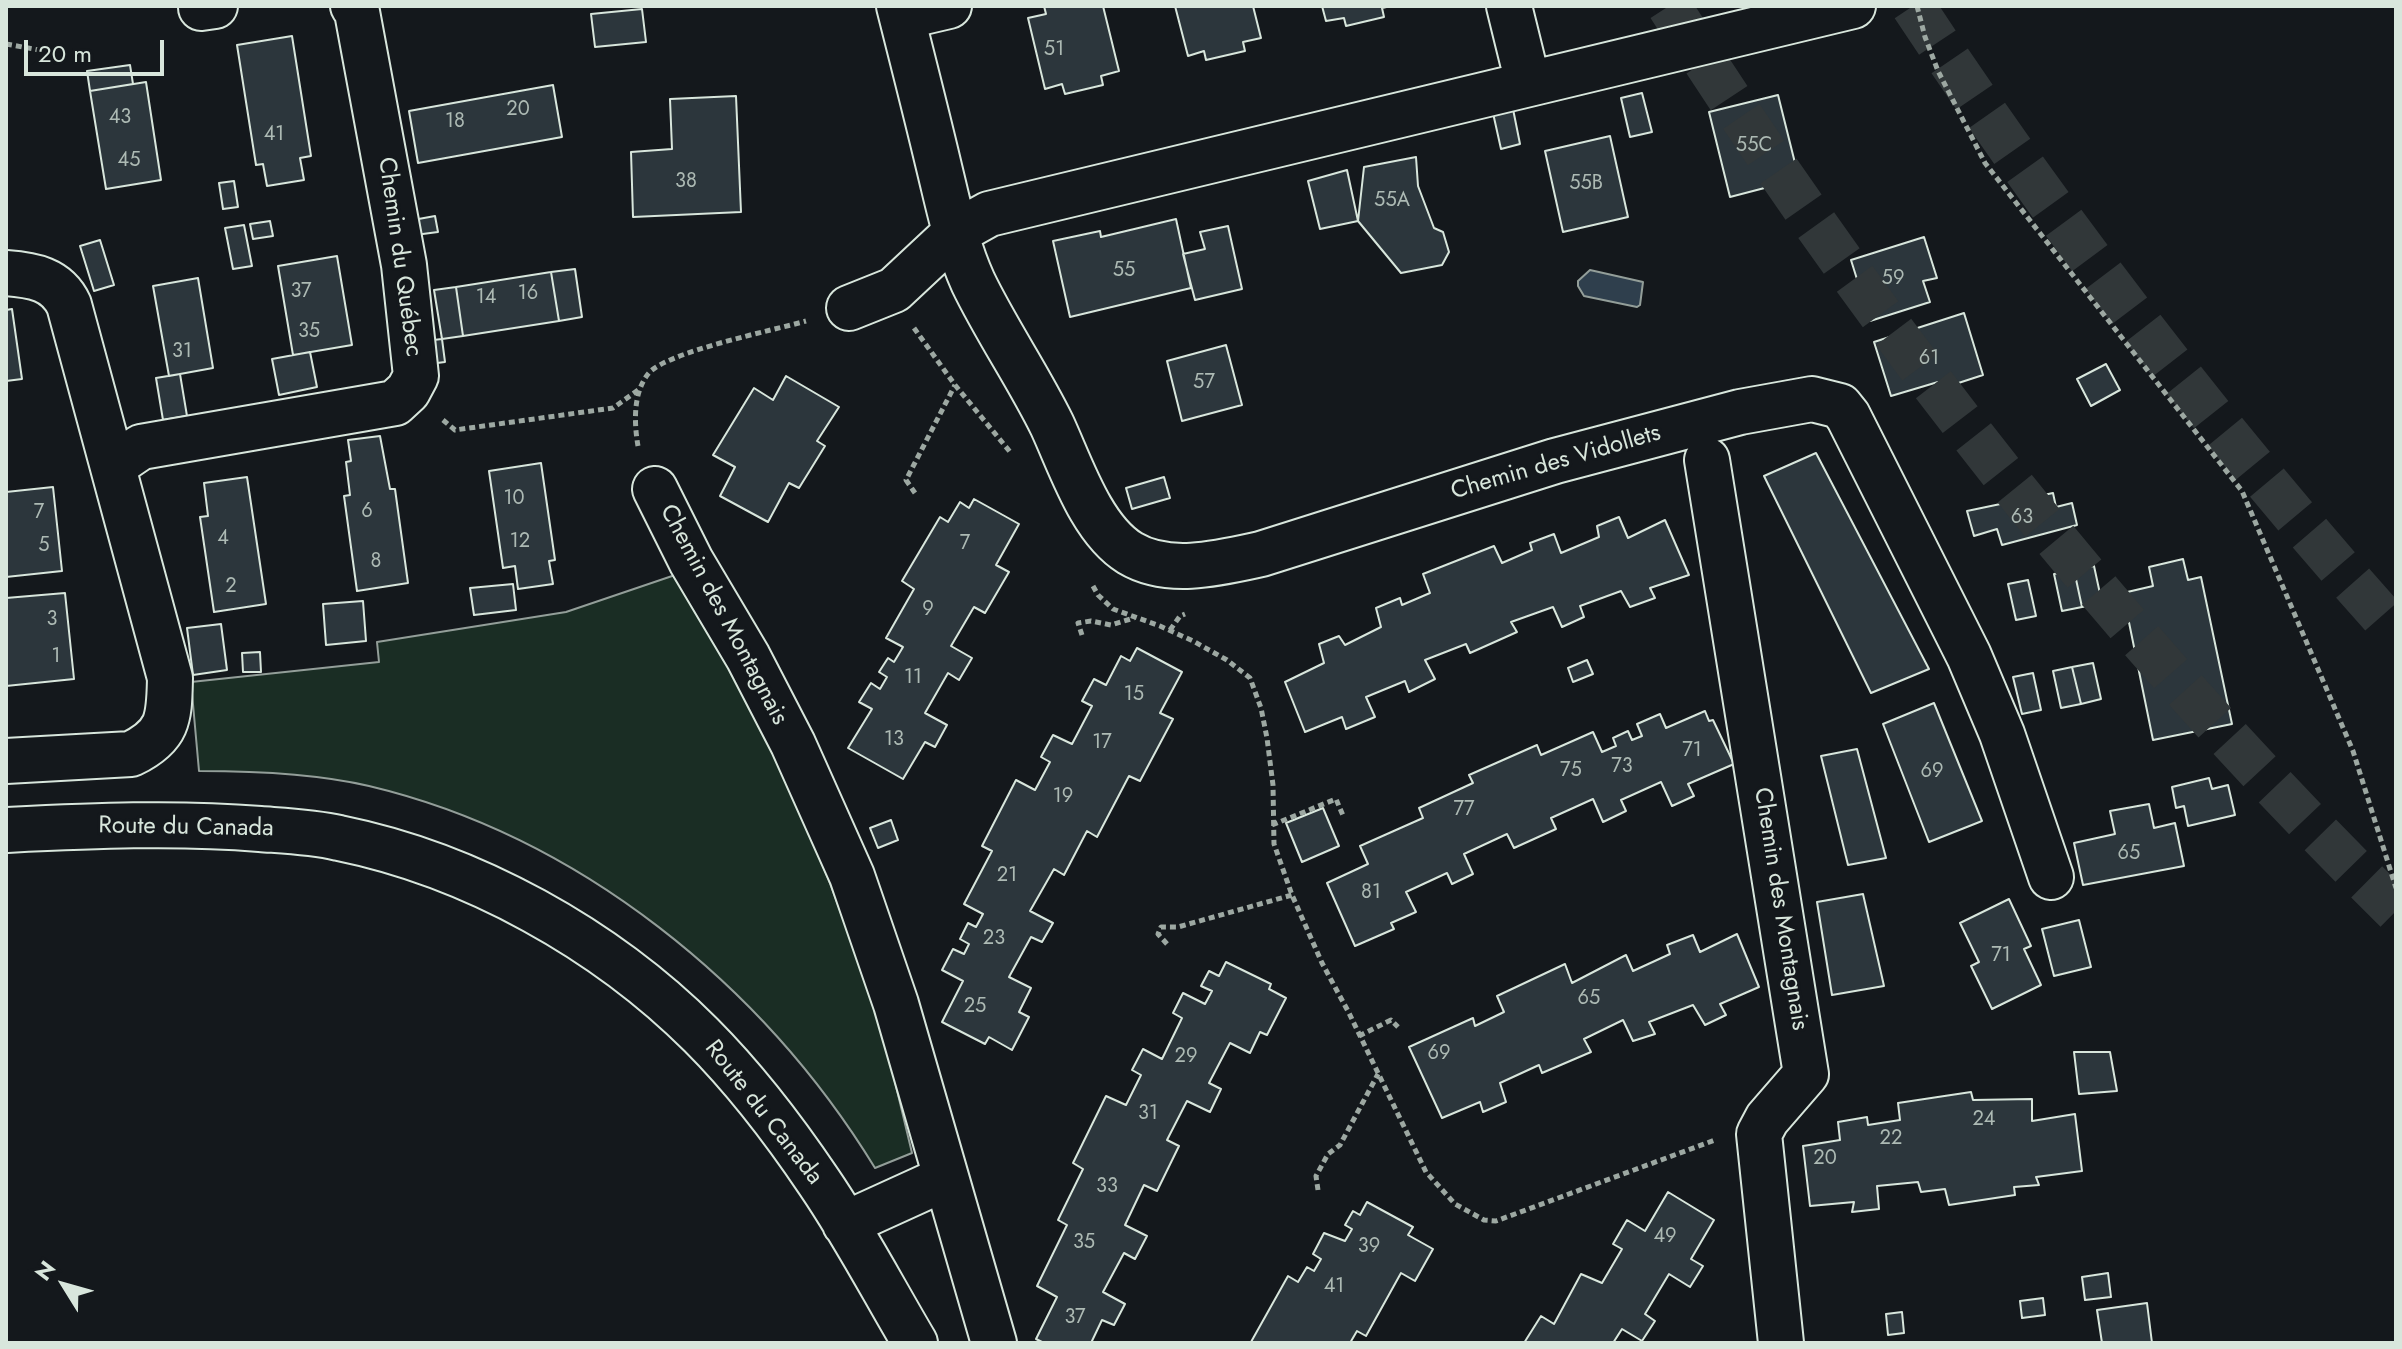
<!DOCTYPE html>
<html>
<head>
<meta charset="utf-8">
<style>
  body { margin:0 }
  #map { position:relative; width:2402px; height:1349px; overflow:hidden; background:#14181c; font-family:Jost,sans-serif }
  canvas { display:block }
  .frame { position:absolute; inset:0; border:8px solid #d8e6dc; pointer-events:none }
  .north { position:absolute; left:24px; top:1245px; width:80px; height:80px; -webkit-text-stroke:6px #14181c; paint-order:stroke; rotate:307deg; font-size:22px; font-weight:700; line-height:32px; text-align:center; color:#d8e6dc }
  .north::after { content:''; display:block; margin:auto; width:28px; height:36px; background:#d8e6dc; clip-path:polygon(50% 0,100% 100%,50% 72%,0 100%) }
  .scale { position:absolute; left:24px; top:40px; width:140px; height:36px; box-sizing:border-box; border:4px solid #d8e6dc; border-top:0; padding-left:10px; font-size:24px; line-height:28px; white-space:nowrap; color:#d8e6dc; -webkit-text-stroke:6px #14181c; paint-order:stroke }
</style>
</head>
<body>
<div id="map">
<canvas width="2402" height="1349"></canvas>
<div class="frame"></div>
<div class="north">N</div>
<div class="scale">20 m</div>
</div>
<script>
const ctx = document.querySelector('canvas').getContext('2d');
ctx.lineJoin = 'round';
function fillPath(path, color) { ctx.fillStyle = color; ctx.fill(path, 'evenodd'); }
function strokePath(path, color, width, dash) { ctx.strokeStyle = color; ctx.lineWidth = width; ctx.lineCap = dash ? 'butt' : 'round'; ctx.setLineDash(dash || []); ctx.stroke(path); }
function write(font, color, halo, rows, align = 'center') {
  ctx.font = font + ' Jost,sans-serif'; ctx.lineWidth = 6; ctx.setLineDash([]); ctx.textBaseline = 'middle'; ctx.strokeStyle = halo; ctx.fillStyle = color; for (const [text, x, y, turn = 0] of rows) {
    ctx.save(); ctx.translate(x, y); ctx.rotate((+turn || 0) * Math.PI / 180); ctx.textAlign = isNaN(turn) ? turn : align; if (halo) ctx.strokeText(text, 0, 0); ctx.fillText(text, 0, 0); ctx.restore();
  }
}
const green = new Path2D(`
  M681 573 756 710 828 878 879 1015 912 1153 875 1168C763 985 579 836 369 786 318 774 251 771 199 771L191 682 379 662 377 642 566 612Z`);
fillPath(green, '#1a2d24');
strokePath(green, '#939e99', 2);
const water = new Path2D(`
  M1590 270 1643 282 1640 305 1637 307 1584 296 1578 286V281Z`);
fillPath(water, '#2f3f4d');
strokePath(water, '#939e99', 2);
const building = new Path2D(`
  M1044 6H1103L1119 71 1101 76 1103 85 1065 94 1062 84 1045 89 1028 18 1046 14Z
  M1175 6H1253L1261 38 1243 42 1245 51 1206 60 1204 51 1188 56Z
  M1322 6H1391L1382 8 1384 17 1346 26 1344 18 1326 21Z
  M642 9 646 42 595 47 591 14Z
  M292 36 311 156 300 158 304 180 267 186 263 164 256 165 237 45Z
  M130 65 133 84 90 91 87 71Z
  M146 82 161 180 106 189 90 91Z
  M553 85 562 137 418 163 409 111Z
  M1642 93 1652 132 1630 137 1621 98Z
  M1778 95 1799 179 1730 197 1709 112Z
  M736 96 741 212 633 217 631 152 672 149 670 99Z
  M1513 109 1520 144 1501 149 1493 113Z
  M1610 136 1628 217 1563 232 1545 151Z
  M1416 157 1418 186 1434 228 1443 232 1449 252 1442 265 1401 273 1358 221 1364 167Z
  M1347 170 1358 221 1320 229 1308 181Z
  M234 181 238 207 223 209 219 183Z
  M435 216 438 232 415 235 413 220Z
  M1176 219 1191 288 1070 317 1053 241 1100 231 1101 237Z
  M270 221 273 236 253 239 250 224Z
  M244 225 252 266 233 269 225 228Z
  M1228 226 1242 289 1195 300 1183 254 1205 249 1200 232Z
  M1924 237 1937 278 1923 281 1930 302 1870 321 1851 260Z
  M100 240 114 285 94 291 80 246Z
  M337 256 352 345 293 355 278 266Z
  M575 269 582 317 559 321 551 272Z
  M551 272 559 321 463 336 456 287Z
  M198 278 213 368 169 376 153 286Z
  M456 287 463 336 442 339 434 290Z
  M12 309 22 379 6 381V310Z
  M1964 313 1983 375 1940 389 1938 382 1891 396 1874 342Z
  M442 339 445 362 429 364 425 341Z
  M1226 345 1242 405 1182 421 1167 361Z
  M310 352 317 387 279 395 272 359Z
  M2106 364 2120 390 2091 406 2077 379Z
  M180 374 187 416 163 420 156 378Z
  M786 376 839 407 817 441 825 446 799 488 789 483 768 522 720 496 735 467 713 455 754 388 773 400Z
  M380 436 390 489H395L408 583 357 591 344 496 350 495 346 462 351 461 348 440Z
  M1816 453 1929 669 1871 693 1764 476Z
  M541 463 555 560 549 561 553 584 518 589 515 566 503 568 489 471Z
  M247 477 266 604 214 612 200 517 208 516 204 483Z
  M1164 477 1170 498 1132 509 1126 488Z
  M53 487 62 571 6 577V492Z
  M2053 493 2056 507 2072 503 2077 525 2002 545 1997 529 1974 536 1967 511Z
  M974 499 1019 524 996 565 1009 572 985 613 974 607 951 646 972 658 959 680 948 673 925 713 947 725 935 747 925 742 903 779 848 748 872 709 859 702 871 683 880 689 887 677 879 672 888 658 894 662 903 647 886 638 914 589 902 581 940 517 948 522 960 502 969 508Z
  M1619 517 1628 538 1665 520 1689 575 1650 588 1655 598 1630 607 1621 591 1580 606 1584 617 1562 627 1553 607 1511 622 1517 632 1470 653 1466 644 1425 660 1435 679 1409 692 1405 681 1366 697 1375 717 1346 729 1342 717 1305 732 1285 682 1324 663 1319 644 1339 636 1345 645 1381 627 1376 608 1400 598 1402 605 1430 593 1423 574 1494 546 1502 563 1532 550 1530 543 1554 534 1561 553 1599 537 1597 526Z
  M2183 559 2188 580 2201 577 2232 724 2153 740 2123 593 2153 586 2149 567Z
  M2094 566 2102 603 2082 607 2074 570Z
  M2074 570 2082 607 2062 611 2054 574Z
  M2028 580 2036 616 2016 620 2008 584Z
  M513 584 516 610 474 615 470 588Z
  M65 593 74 679 6 686V598Z
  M363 601 366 641 326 645 323 604Z
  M221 624 227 670 193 675 187 628Z
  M1137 648 1182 672 1160 713 1173 719 1140 781 1129 776 1097 837 1087 831 1064 875 1054 869 1030 911 1053 923 1042 942 1031 937 1009 977 1031 988 1019 1012 1029 1017 1012 1050 989 1037 985 1044 942 1022 963 981 942 970 953 949 964 954 969 944 960 939 968 923 976 927 983 914 964 904 992 851 982 846 1016 780 1035 790 1050 762 1041 757 1053 735 1072 744 1092 706 1082 701 1094 679 1106 685 1121 656 1130 661Z
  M260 652 261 672H243L242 653Z
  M1587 660 1593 674 1573 682 1568 668Z
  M2093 663 2101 699 2081 704 2072 667Z
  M2072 667 2081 704 2061 708 2053 671Z
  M2033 673 2041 710 2022 714 2013 677Z
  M1934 703 1982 821 1929 842 1883 724Z
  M1705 711 1709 721 1713 720 1734 764 1688 784 1694 796 1672 806 1661 782 1621 800 1626 811 1603 822 1593 799 1551 818 1556 829 1514 848 1507 834 1464 854 1473 874 1452 884 1447 873 1406 892 1416 912 1391 923 1394 929 1355 946 1327 883 1368 864 1360 846 1423 818 1419 808 1473 783 1469 775 1537 745 1541 755 1593 732 1602 752 1616 746 1613 738 1628 731 1632 740 1642 736 1637 724 1660 714 1666 728Z
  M1857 749 1886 858 1848 865 1821 756Z
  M2209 778 2212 789 2228 785 2235 815 2188 826 2184 806 2176 808 2172 787Z
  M2149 804 2154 828 2175 823 2184 866 2083 885 2074 843 2115 834 2110 811Z
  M1323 808 1339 846 1302 862 1286 823Z
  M891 820 898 840 878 848 870 828Z
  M1863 894 1884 986 1832 995 1817 902Z
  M2009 899 2031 946 2024 949 2041 985 1992 1009 1971 966 1979 962 1960 923Z
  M2079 920 2091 967 2054 976 2042 929Z
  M1737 934 1759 987 1720 1004 1726 1015 1705 1025 1693 1005 1649 1022 1655 1034 1633 1041 1623 1020 1584 1039 1591 1052 1542 1073 1539 1065 1500 1083 1506 1102 1483 1112 1480 1102 1442 1118 1409 1047 1473 1018 1475 1026 1504 1012 1497 996 1565 964 1572 983 1626 955 1633 971 1670 954 1667 945 1693 935 1700 952Z
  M1226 962 1271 984 1269 989 1286 998 1267 1035 1260 1032 1250 1053 1230 1043 1209 1083 1221 1089 1210 1112 1187 1101 1167 1140 1179 1146 1157 1191 1144 1185 1125 1225 1147 1236 1135 1259 1124 1253 1103 1292 1125 1304 1114 1325 1102 1320 1091 1343H1044L1036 1339 1057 1297 1037 1286 1067 1225 1058 1220 1083 1169 1073 1163 1106 1096 1126 1105 1141 1075 1132 1070 1143 1049 1162 1059 1182 1018 1173 1013 1183 993 1205 1004 1212 991 1201 986 1209 971 1219 976Z
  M2074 1052H2110L2117 1091 2079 1094Z
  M1971 1092 1973 1100 2032 1099V1121L2075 1114 2082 1171 2036 1177 2039 1185 2014 1187 2015 1195 1949 1205 1945 1189 1921 1192 1918 1182 1877 1186 1879 1209 1852 1212 1854 1202 1810 1206 1803 1146 1840 1140 1838 1122 1867 1117 1868 1125 1900 1120 1898 1103Z
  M1668 1192 1714 1220 1691 1259 1703 1266 1690 1287 1669 1274 1645 1314 1655 1321 1642 1341 1622 1329 1613 1343H1524L1541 1316 1554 1324 1581 1274 1602 1283 1622 1249 1613 1244 1627 1220 1645 1231Z
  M1367 1202 1413 1227 1408 1235 1433 1249 1415 1281 1401 1273 1366 1336 1357 1331 1350 1343 1251 1342 1288 1276 1298 1282 1307 1267 1314 1271 1321 1259 1313 1254 1324 1233 1345 1241 1352 1229 1345 1225 1353 1211 1360 1215Z
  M2108 1273 2111 1297 2085 1300 2082 1277Z
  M2043 1298 2045 1315 2022 1318 2020 1301Z
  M2147 1303 2152 1343H2102L2097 1310Z
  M1902 1312 1904 1333 1888 1335 1886 1314Z`);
fillPath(building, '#2c363c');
strokePath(building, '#d8e6dc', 2);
strokePath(new Path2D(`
  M1669 6C1878 333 2119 639 2396 911
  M1913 6C2058 226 2220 436 2396 632`), '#313739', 44, [44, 22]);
const minor = new Path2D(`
  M201 6V8L215 6
  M899 6C913 61 927 116 940 171 949 208 957 247 973 282 996 330 1028 376 1052 425 1071 466 1091 529 1130 553 1168 576 1220 563 1261 554L1555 461 1740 412 1812 399 1840 406 1848 416 1969 656 2002 734 2051 877
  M1509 6 1528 83
  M902 17 949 6
  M6 273C33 275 57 279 69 305L170 678C169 717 170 735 131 754L6 761
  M849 308 894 290 955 233 989 214 1853 6
  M1707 460 1806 1074 1767 1119 1759 1134 1781 1343
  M113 466 141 447 395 403 408 391 416 376 404 265 357 12 353 6
  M655 489 691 561 748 657 793 744 852 876 896 1004 994 1343
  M6 830C91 826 175 822 260 829 287 831 313 832 339 838 472 865 605 939 701 1035 745 1079 784 1130 819 1182 854 1233 883 1289 915 1343
  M845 1224 946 1178`);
strokePath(minor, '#d8e6dc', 48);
strokePath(new Path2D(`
  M1917 6 1925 37 1938 71 1985 163 2242 491 2353 751 2396 888
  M6 44 50 52
  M914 328 955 385 1011 453
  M443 420 455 430 613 408 641 388
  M638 446C634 423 633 393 648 374 665 352 775 330 806 321
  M915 493 906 480 955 385
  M1093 586 1098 595 1113 609 1160 626 1193 641 1227 660 1250 678 1261 708 1267 738 1273 785 1274 844 1292 895 1322 963 1349 1013 1426 1172 1455 1204 1484 1220 1496 1221 1715 1140
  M1170 630 1180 616 1185 614
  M1082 635 1078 623 1091 621 1111 625 1134 618
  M1272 825 1336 799 1344 818
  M1167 944 1158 934 1161 927H1178L1292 895
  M1359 1036 1391 1020 1398 1027
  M1318 1190 1316 1176 1328 1154 1340 1145 1378 1074`), '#9da8a2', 5, [6, 4]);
strokePath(minor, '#14181c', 44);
write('20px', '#adbab4', null, [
  ["51",1054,50],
  ["20",518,110],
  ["43",120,118],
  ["18",455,122],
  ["41",274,135],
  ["55C",1754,146],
  ["45",129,161],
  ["38",686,182],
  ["55B",1586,184],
  ["55A",1392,201],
  ["55",1124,271],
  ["59",1893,279],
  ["37",301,292],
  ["16",528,294],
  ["14",486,298],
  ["35",309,332],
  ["31",182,352],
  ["61",1929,359],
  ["57",1204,383],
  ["10",514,499],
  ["6",367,512],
  ["7",39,513],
  ["63",2022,518],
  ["4",223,539],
  ["12",520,542],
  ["7",965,544],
  ["5",44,546],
  ["8",376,562],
  ["2",231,587],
  ["9",928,610],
  ["3",52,620],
  ["1",56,657],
  ["11",913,678],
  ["15",1134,695],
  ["13",894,740],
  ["17",1102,743],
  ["71",1692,751],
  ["73",1622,767],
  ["75",1571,771],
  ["69",1932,772],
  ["19",1063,797],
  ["77",1464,810],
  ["65",2129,854],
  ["21",1007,876],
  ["81",1371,893],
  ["23",994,939],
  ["71",2001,956],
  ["65",1589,999],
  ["25",975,1007],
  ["69",1439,1054],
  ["29",1186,1057],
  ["31",1148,1114],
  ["24",1984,1120],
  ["22",1891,1139],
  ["20",1825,1159],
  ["33",1107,1187],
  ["49",1665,1237],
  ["35",1084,1243],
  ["39",1369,1247],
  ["41",1334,1287],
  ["37",1075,1318]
]);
write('24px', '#d8e6dc', '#14181c', [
  ["Chemin du Québec",399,257,82],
  ["Chemin des Vidollets",1556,463,-16],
  ["Chemin des Montagnais",723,615,62],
  ["Route du Canada",186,828,1],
  ["Chemin des Montagnais",1780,909,81],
  ["Route du Canada",763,1113,52]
]);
</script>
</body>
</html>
